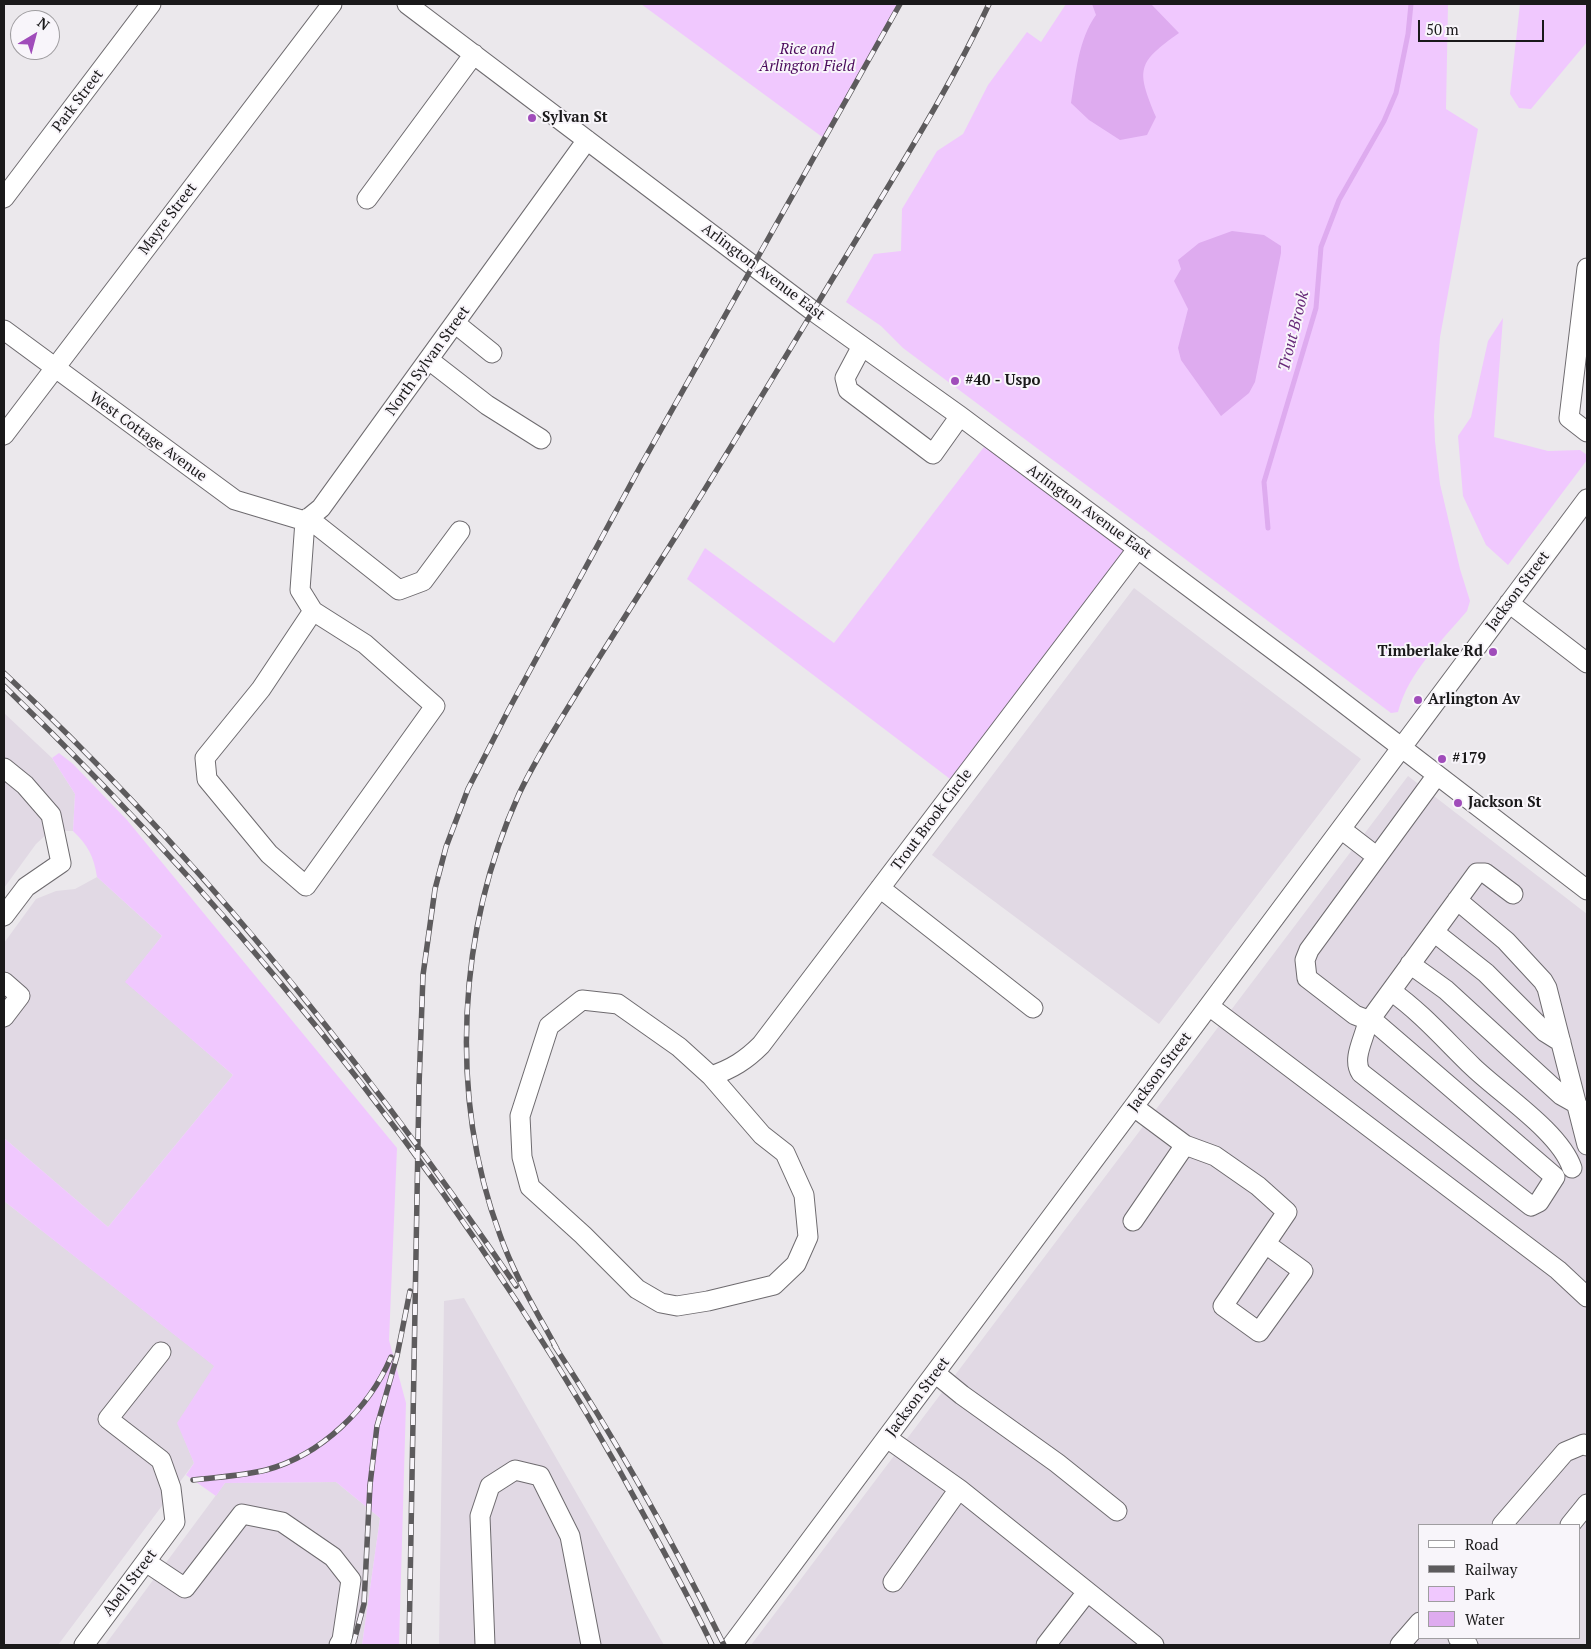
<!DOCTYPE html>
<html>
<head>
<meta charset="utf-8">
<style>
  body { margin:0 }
  #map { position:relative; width:1591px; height:1649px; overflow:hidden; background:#ebe8ec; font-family:"PT Serif",serif }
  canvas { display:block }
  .frame { position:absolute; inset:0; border:5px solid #1a191a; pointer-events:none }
  .legend { position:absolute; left:1418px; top:1524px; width:162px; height:115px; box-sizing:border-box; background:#f8f5fa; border:1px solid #9f9da0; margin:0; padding:6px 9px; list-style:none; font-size:15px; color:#1a191a }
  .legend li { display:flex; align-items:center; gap:10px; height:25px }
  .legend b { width:25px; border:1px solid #9f9da0 }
  .north { position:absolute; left:10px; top:10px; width:50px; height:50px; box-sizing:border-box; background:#f8f5fa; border:1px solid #9f9da0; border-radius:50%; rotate:37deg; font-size:14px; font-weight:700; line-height:20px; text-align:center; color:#1a191a }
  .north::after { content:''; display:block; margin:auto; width:18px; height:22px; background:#a04cba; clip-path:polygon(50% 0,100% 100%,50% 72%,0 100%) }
  .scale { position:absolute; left:1418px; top:20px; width:126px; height:22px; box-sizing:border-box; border:2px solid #1a191a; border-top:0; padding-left:6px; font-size:15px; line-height:18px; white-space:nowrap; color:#1a191a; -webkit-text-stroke:4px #f8f5fa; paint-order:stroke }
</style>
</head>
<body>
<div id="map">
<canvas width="1591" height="1649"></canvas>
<div class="frame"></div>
<ul class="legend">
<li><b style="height:6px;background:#fff"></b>Road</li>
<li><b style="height:6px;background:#5d5b5d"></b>Railway</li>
<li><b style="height:14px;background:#f0c8fe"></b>Park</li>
<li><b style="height:14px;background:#deabef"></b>Water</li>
</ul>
<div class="north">N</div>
<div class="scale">50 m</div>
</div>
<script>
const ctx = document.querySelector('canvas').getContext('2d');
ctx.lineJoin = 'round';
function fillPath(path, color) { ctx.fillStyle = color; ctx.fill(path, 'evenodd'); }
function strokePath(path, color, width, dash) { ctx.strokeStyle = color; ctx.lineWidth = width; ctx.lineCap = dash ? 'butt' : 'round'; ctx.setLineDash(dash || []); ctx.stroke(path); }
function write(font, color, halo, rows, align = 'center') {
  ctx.font = font + ' "PT Serif",serif'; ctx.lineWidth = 4; ctx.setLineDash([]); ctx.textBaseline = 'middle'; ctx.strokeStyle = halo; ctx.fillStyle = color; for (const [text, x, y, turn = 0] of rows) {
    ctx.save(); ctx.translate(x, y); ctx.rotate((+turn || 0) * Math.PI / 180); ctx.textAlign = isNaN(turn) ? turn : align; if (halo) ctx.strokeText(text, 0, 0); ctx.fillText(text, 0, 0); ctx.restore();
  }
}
fillPath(new Path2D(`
  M1134 588 1361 759 1159 1024 932 855Z
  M4 713 52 758 75 794 73 831H50L36 844 4 888Z
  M1408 776 1587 914V1645H751ZM1420 1525H1580V1638H1420Z
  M97 877 162 936 126 982 233 1075 108 1227 4 1138V943L36 899 56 891 75 889Z
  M4 1201 215 1366 178 1423 194 1463 58 1645H4Z
  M464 1298 664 1645H439L444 1301Z
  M336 1482 380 1518 362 1645H105L225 1483Z`), '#e1d9e4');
fillPath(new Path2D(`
  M641 4H900L825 139Z
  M1066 4H1448L1446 109 1478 129 1440 337 1434 416 1435 441 1440 484 1460 569 1470 601 1467 611C1441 642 1409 671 1398 712L1391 713 903 348 881 326 846 302 874 254 901 251 902 209 937 151 963 134 988 85 1027 32 1041 42Z
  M1520 4H1587V42L1531 109 1519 108 1510 94Z
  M1503 318 1494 437 1548 451 1580 450 1587 455V460L1508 565 1486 545 1463 496 1458 436 1471 417 1488 341Z
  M990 439 1138 548 958 785 687 579 705 548 834 643Z
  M59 753 73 764 127 820 397 1148 389 1340 406 1403 399 1645H362L380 1518 336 1482 225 1483 216 1496 186 1475 194 1463 177 1423 214 1366 4 1201V1138L108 1227 233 1075 125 982 162 936 97 877C94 857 88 845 73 831L75 794 52 758Z`), '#f0c8fe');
fillPath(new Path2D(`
  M1092 4H1151L1179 33C1137 63 1136 69 1156 117L1147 135 1120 140 1089 120 1071 103C1076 74 1078 40 1096 15Z
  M1232 231 1264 235 1281 246V253L1255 382 1249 393 1221 416 1181 360 1178 348 1188 309 1174 281 1181 269 1178 260 1199 243Z`), '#deabef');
strokePath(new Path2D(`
  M1268 528 1264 482 1316 308 1321 247 1339 200 1384 121 1396 93 1408 34 1411 4`), '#deabef', 5);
const minor = new Path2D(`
  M407 4 813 311 960 416 1307 675 1587 890
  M4 198 151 4
  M367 199 474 54
  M1587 268 1569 418 1587 432
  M456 324 492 353
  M4 330 235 500 305 521
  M862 346 845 378 848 390 933 454 960 416
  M429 360 487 405 541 439
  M4 435 332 4
  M308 518 399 590 423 581 460 531
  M1509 603 1587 663
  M313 611 261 689 205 758 207 779 269 854 306 886 435 706 365 644 313 611 300 590 305 521 321 508 587 140
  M4 768 25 785 51 815 61 863 26 887 4 916
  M1437 775 1309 950 1305 960 1307 978 1355 1015 1368 1020 1372 1017 1477 873H1485L1513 894
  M1341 829 1376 856
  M880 888 1033 1008
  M1457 900 1506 941 1543 981 1547 988 1587 1145
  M1434 932 1486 973 1545 1032 1561 1042
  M1410 964 1446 990 1561 1095 1577 1104
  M4 982 20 996 4 1017
  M1391 991C1422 1013 1446 1041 1473 1067 1501 1094 1560 1132 1572 1168
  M582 1000 618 1004 679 1047 711 1076 762 1135 785 1153 804 1195 808 1237 796 1264 774 1285 708 1301 677 1306 661 1303 637 1289 583 1235 530 1187 522 1157 520 1116 549 1026Z
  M1209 1006 1558 1270 1587 1297
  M1368 1020C1366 1036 1351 1058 1361 1073L1531 1206 1539 1202 1555 1177 1370 1018
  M711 1076C732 1069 746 1060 761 1045L1138 548
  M1134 1107 1185 1145 1215 1156 1258 1186 1287 1212 1223 1306 1259 1332 1303 1271 1266 1244
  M1133 1221 1185 1145
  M935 1373 962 1395 1057 1463 1117 1511
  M887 1438 959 1489 893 1582
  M959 1489 1154 1645
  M1502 1525 1565 1452 1584 1444 1587 1446
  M1570 1525 1587 1504
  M146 1562 185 1588 242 1514 282 1522 333 1557 351 1580 342 1640 339 1645
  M1458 1638 1468 1645
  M84 1645 175 1522 171 1488 161 1460 108 1419 161 1352
  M485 1645 480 1516 490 1486 515 1470 540 1476 570 1536 591 1645
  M732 1645 1587 499
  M1046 1645 1087 1592
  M1400 1645 1420 1622`);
strokePath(minor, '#6e6b6f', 21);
strokePath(minor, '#fff', 19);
const rail = new Path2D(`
  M4 673C199 855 367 1066 516 1286
  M4 686C258 932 484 1215 651 1528 672 1567 693 1605 712 1645
  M554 1345C617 1441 673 1542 724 1645
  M557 1349C537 1312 514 1275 500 1235 448 1095 458 929 519 794 537 756 561 719 583 683 614 634 645 585 676 536 737 438 796 339 856 240 902 163 951 86 989 4
  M193 1480C217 1477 242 1476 266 1470 321 1455 369 1409 391 1357
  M353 1645 364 1604 370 1485 377 1426 397 1356 410 1291
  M409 1645 419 1086 423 975 435 889 446 847 468 789 509 709 640 467 900 4`);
strokePath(rail, '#5d5b5d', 5.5);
strokePath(rail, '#f8f5fa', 4, [11]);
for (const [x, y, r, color] of [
  [532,118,5,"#a04cba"],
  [955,381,5,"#a04cba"],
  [1493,652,5,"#a04cba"],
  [1418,700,5,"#a04cba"],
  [1442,759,5,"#a04cba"],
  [1458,803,5,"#a04cba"]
]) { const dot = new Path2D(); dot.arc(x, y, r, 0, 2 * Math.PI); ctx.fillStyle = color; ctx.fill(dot); strokePath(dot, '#f8f5fa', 2); }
write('italic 15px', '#4a095b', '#f8f5fa', [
  ["Rice and",807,50],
  ["Arlington Field",807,67]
]);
write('15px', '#1a191a', '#f8f5fa', [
  ["Park Street",78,101,-53],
  ["Mayre Street",168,219,-53],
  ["Arlington Avenue East",763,272,37],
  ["North Sylvan Street",428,361,-54],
  ["West Cottage Avenue",148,437,36],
  ["Arlington Avenue East",1089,512,36],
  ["Jackson Street",1518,591,-53],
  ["Trout Brook Circle",932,820,-53],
  ["Jackson Street",1160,1072,-53],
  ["Jackson Street",918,1397,-53],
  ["Abell Street",130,1583,-53]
]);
write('bold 15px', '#1a191a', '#f8f5fa', [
  ["Sylvan St",542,118],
  ["#40 - Uspo",965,381],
  ["Timberlake Rd",1483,652,"right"],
  ["Arlington Av",1428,700],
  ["#179",1452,759],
  ["Jackson St",1468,803]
], 'left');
write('italic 16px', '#682b7a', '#f8f5fa', [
  ["Trout Brook",1294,331,-76]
]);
</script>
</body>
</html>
